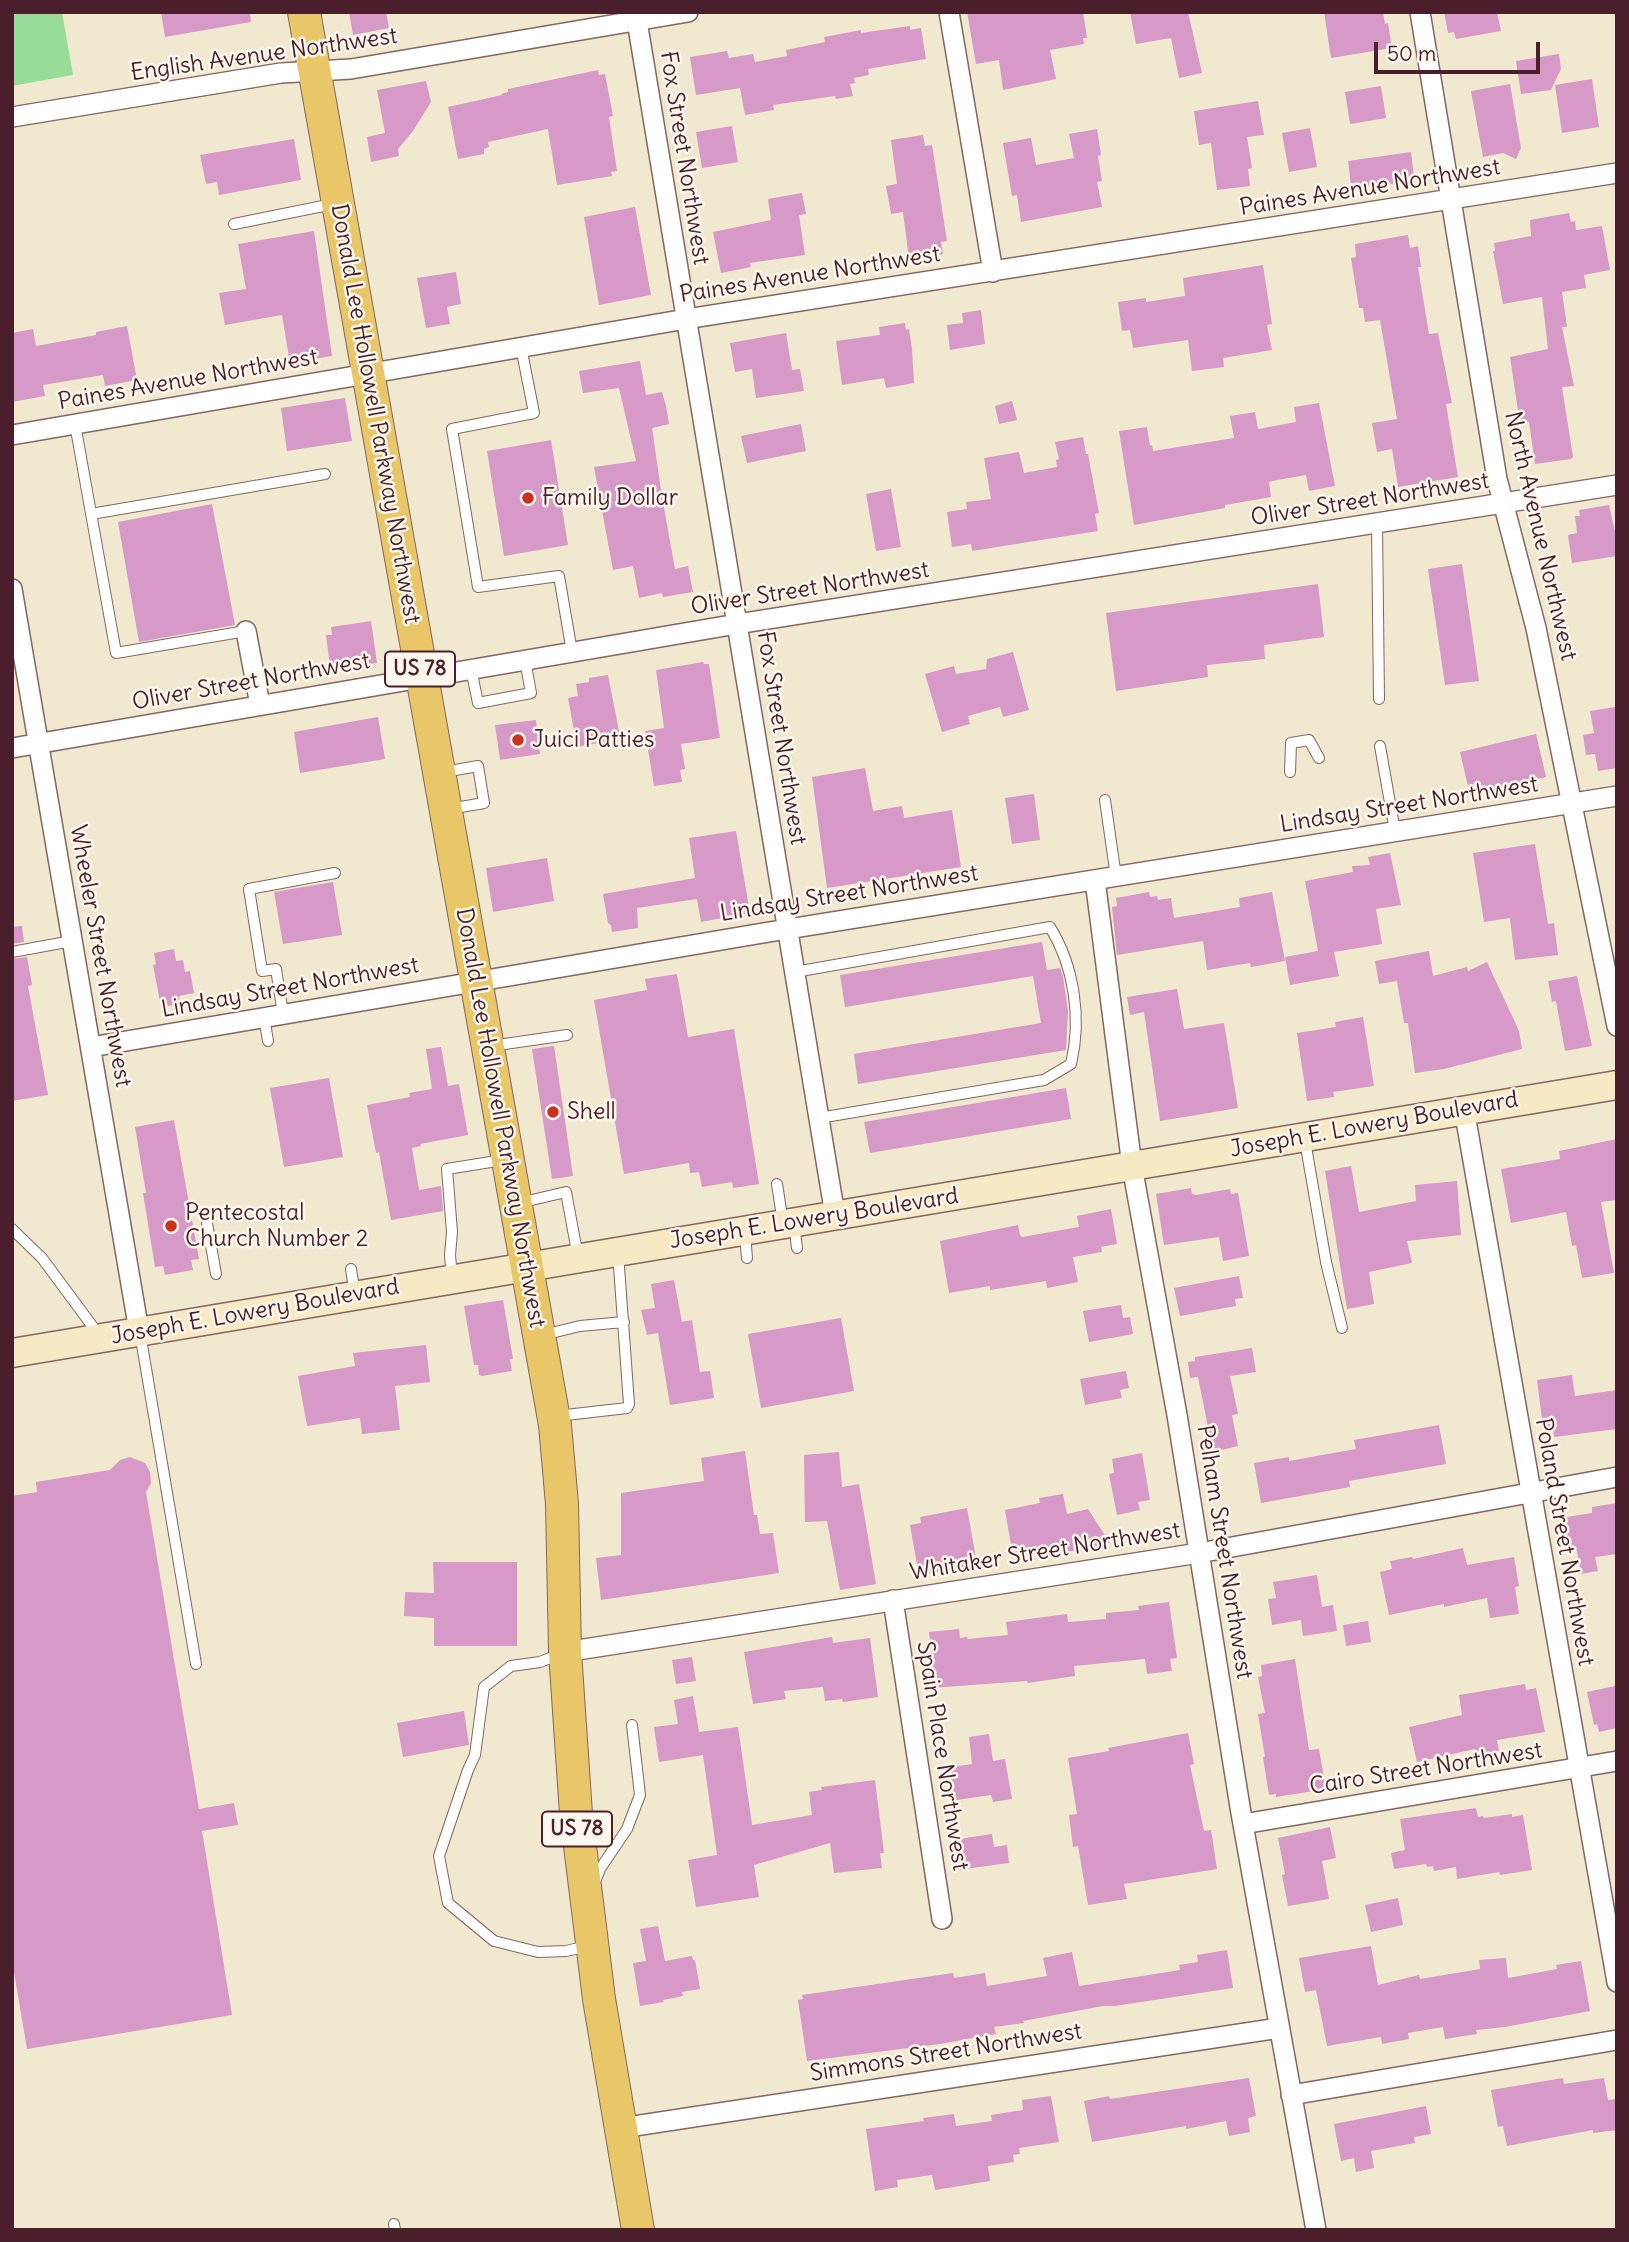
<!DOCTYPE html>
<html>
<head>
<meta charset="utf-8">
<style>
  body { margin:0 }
  #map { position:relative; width:1629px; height:2242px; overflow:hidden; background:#f0e9cf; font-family:Delius,sans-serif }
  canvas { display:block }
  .frame { position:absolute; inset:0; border:14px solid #4a1f2b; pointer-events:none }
  .scale { position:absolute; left:1374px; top:42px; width:166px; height:32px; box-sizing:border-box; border:4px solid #4a1f2b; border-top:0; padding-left:9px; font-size:21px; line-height:24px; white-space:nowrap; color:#4a1f2b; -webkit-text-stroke:5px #fbf7ec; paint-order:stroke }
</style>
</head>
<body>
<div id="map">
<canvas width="1629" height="2242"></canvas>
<div class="frame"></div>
<div class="scale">50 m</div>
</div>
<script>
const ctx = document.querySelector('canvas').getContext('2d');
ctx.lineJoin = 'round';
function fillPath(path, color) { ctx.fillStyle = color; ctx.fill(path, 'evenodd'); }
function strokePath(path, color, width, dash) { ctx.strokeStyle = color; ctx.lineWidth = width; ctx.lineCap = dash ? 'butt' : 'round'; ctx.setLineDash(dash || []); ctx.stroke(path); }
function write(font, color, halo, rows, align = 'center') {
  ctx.font = font + ' Delius,sans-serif'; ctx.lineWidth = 5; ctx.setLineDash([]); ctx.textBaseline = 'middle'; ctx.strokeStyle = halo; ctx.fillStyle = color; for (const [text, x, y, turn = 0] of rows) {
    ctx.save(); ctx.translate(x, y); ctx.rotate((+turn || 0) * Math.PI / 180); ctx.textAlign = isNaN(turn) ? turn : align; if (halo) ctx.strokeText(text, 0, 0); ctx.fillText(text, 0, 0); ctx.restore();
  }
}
fillPath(new Path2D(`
  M12 12H62L73 75 12 86Z`), '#97dd97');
fillPath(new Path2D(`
  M161 12H250L251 22 165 37Z
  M349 12H386L389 28 353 35Z
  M967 12H1083L1087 38H1083L1084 44 1050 50 1056 79 1003 90 999 60 976 64Z
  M1130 12H1188L1202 73 1179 78 1171 38 1136 44Z
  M1324 12H1383L1385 24 1388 23 1392 48 1331 58Z
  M1444 12H1497L1501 31 1456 39 1454 32 1448 33Z
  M910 26V30L921 28 926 59 868 69 869 75 854 78 855 83 850 84 853 96 836 99 835 96 773 105 774 110 745 115 740 88 696 95 690 57 727 51 729 58 753 54 755 62 787 56 786 50 825 42 824 37 861 30V33Z
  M1559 54 1561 69 1551 90 1521 94 1516 61Z
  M598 70 599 75 605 74 613 116 609 117 617 171 611 172 612 176 557 185 548 129 488 142 489 147 484 149V154L458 159 448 107 502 95 501 94 508 92V89Z
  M1592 79 1599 127 1562 133 1555 85Z
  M426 81 431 102 413 131 398 149 399 156 371 162 367 137 385 133 377 90Z
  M1510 84 1521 148 1516 159 1503 153 1483 157 1471 91Z
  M1381 86 1386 118 1350 124 1345 92Z
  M1258 101 1264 135 1247 137 1252 168 1248 169 1250 186 1217 190 1211 143 1199 145 1194 111Z
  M732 126 738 162 702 168 696 132Z
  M1310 128 1317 167 1289 172 1282 133Z
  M1097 129 1101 155 1098 156 1102 181 1097 182 1102 207 1021 222 1017 195 1012 196 1003 143 1031 138 1036 165 1074 158 1069 134Z
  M923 135 925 146 932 145 947 241 941 242 943 254 909 259 903 212 891 214 886 186 897 184 891 140Z
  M294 139 301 180 219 195 217 182 206 184 200 155Z
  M1411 152 1414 178 1404 179 1405 182 1358 188V185L1351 186 1348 161Z
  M802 193 806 214 799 215 805 255 750 263 751 267 721 273 713 232 771 220 768 199Z
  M635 207 651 295 599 305 584 217Z
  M1569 213 1571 222 1575 221 1576 230 1602 226 1610 270 1584 275 1586 288 1562 292 1567 327H1562L1574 386 1562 387 1573 457 1571 459 1535 464 1529 422 1520 424 1510 357 1548 349 1542 297 1503 304 1493 251H1495L1494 243 1531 236 1530 220Z
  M314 231 332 356 290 363 282 315 225 325 219 293 246 289 238 244Z
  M1408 235 1410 248 1418 246 1421 267H1418L1429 334 1438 333 1452 403 1446 404 1458 477 1398 487 1392 449 1377 452 1372 423 1397 419 1380 320 1365 322 1363 308H1359L1351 258 1356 257 1355 244Z
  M1263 265 1272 324 1267 325 1272 350 1223 358 1224 367 1192 371 1188 340 1133 348 1130 330 1122 331 1118 302 1146 298V302L1185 296 1183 278Z
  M456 272 461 304 447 307 450 324 426 328 417 278Z
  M981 310 985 344 950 350 947 325 963 323 962 313Z
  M905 323 906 330 909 329 912 349 914 383 886 388 884 378 842 385 836 341 880 335 879 327Z
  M127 326 137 380 105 386 103 375 43 385 45 396 12 402V333L33 329 36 346 96 335V332Z
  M786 333 792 370 800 369 804 391 756 398 752 369 735 372 730 343Z
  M640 361 646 395 662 392 666 406 669 424 652 428 662 497 675 569 688 566 693 592 663 597 662 593 639 598 633 566 613 570 594 467 636 461 619 388 583 393 579 371Z
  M345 398 352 441 287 451 281 408Z
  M1012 401 1017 420 999 424 995 406Z
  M1319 403 1335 486 1309 491 1306 475 1272 481 1269 482 1271 497 1225 505V508L1134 525 1119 431 1147 427 1150 446 1152 445 1153 451 1234 438 1230 416 1255 412 1258 429 1296 422 1294 407Z
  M801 424 806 451 747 463 741 436Z
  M1083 437 1086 454H1088L1099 513 1095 514 1098 531 972 551 971 544 952 547 947 512 967 509 966 502 991 499 984 458 1019 452 1024 473 1057 467 1056 460 1059 459 1055 442Z
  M551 440 568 545 504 556 487 451Z
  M891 489 901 547 876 551 866 494Z
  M212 504 235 625 139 642 118 522Z
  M1609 505 1617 540V556L1572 563 1568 535 1577 533 1575 516H1580L1579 510Z
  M1462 564 1479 681 1445 685 1428 569Z
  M1318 584 1324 637 1264 645 1265 659 1207 665 1208 677 1116 691 1106 613Z
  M371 621 377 663 359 665V662L330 666 326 635H332L331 627Z
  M1013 652 1029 710 1003 717 1000 707 968 716 970 724 942 732 925 674 954 666 956 674 986 669 987 659Z
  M703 662 704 664H709L720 738 681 744 685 769 680 770 682 782 654 786 645 731 664 728 656 670Z
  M608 675 620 736 609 739V741L577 747 568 698 578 696 576 684 589 682V678Z
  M1615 707 1617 768 1598 771 1595 754 1586 755 1583 735 1594 733 1590 711Z
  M378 717 385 759 300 773 294 732Z
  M536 720 540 754 500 760 495 725Z
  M1536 734 1546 777 1470 795 1460 752Z
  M865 768 873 811 902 806 904 818 952 810 961 867 827 888 812 777Z
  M1034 794 1040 840 1012 844 1005 798Z
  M736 831 750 913 701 922 697 899 637 908 638 928 612 932 611 925 608 923 603 894 695 878 689 838Z
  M1535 844 1548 924 1554 923 1558 955 1515 960 1510 918 1484 922 1473 853Z
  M1390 853 1401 905 1376 909 1382 944 1334 952 1339 976 1290 985 1285 957 1318 951 1305 881 1353 872 1352 866 1370 865 1368 857Z
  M547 858 554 901 493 912 486 868Z
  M333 882 342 935 283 944 274 892Z
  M1149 892 1150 897 1157 896 1158 900 1171 898 1174 918 1240 907 1239 898 1272 892 1285 961 1251 967 1250 963 1207 970 1203 941 1117 955 1112 907 1117 906 1116 898Z
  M22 926 24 942 12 944V927Z
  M1042 942 1047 970 1060 968 1063 977 1068 1011 1066 1050 858 1084 854 1054 1041 1023 1033 976 845 1007 840 975Z
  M174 949 176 961 183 960 185 972 190 971 194 993 179 996 180 1004 161 1007 153 965 156 964 154 953Z
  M1429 951 1433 976 1467 967 1468 971 1487 962 1519 1031 1522 1049 1444 1069 1415 1073 1408 1023H1404L1397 981 1379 984 1375 961Z
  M27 957 32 985 28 986 48 1095 12 1101V959Z
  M677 974 688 1037 734 1029 759 1184 733 1188 732 1182 702 1187 699 1172 690 1173 689 1163 624 1174 594 1000 647 990 645 979Z
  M1577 976 1592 1046 1565 1051 1556 1001 1552 1002 1548 981Z
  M1177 989 1184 1029 1224 1023 1238 1108 1160 1121 1144 1012 1130 1015 1127 997Z
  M1363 1017 1374 1086 1333 1092 1334 1097 1307 1101 1297 1033 1336 1027 1335 1022Z
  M554 1046 573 1176 552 1179 532 1049Z
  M441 1047 448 1086 459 1084 468 1135 420 1144 421 1146 412 1148 419 1190 441 1186 443 1211 391 1220 379 1152 376 1153 367 1105 410 1097 409 1093 432 1089 426 1049Z
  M329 1078 343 1157 284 1167 270 1088Z
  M1066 1088 1071 1119 870 1153 864 1122Z
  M174 1120 199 1259 191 1260 193 1270 165 1275 163 1266 155 1267 143 1193H146L135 1127Z
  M1617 1139V1200L1601 1202 1614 1273 1582 1278 1576 1245 1572 1246 1566 1212 1511 1223 1501 1169 1560 1159 1559 1151Z
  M1351 1166 1359 1212 1416 1201 1415 1185 1457 1181 1461 1235 1407 1241 1412 1263 1369 1272 1374 1304 1347 1309 1325 1171Z
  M1191 1188 1192 1194 1196 1195 1230 1189 1231 1194 1238 1193 1249 1256 1223 1261 1219 1237 1164 1245 1156 1194Z
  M1111 1209 1117 1244 1101 1247 1102 1252 1073 1257 1078 1282 1047 1288 1046 1281 990 1290V1286L949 1293 940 1241 1018 1225 1020 1235 1022 1237 1079 1227 1077 1216Z
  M1239 1276 1243 1298 1235 1299 1236 1306 1180 1316 1174 1288Z
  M674 1280 682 1322 692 1320 700 1372 710 1371 714 1398 670 1405 658 1333 647 1335 641 1310 655 1308 651 1284Z
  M503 1300 513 1359H510L512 1371 482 1376 479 1375 478 1365H474L464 1306Z
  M1121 1305 1123 1318 1130 1317 1133 1334 1089 1342 1083 1311Z
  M841 1318 854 1391 761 1408 748 1334Z
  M426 1345 430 1382 395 1386 400 1430 362 1434 360 1418 307 1426 298 1376 355 1366 353 1353Z
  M1252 1348 1256 1372 1230 1376 1238 1414 1232 1415 1238 1446 1213 1452 1198 1377 1190 1378 1188 1362 1195 1361V1357Z
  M1126 1371 1129 1388 1120 1390 1122 1398 1085 1405 1080 1379Z
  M1572 1375 1575 1396 1617 1390V1429L1554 1437 1553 1426 1543 1427 1537 1380Z
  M1439 1425 1446 1464 1349 1481 1350 1487 1261 1503 1254 1463 1289 1457V1461L1356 1449 1354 1440Z
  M745 1451 754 1515H757L760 1534 773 1533 779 1573 601 1600 596 1558 621 1555V1493L704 1481 701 1458Z
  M839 1452 842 1487 859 1484 876 1584 840 1590 827 1521 805 1522 804 1455Z
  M1142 1453 1150 1500 1138 1502 1140 1510 1117 1515 1109 1474 1114 1473 1112 1459Z
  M130 1457 145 1463 150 1472 151 1483 146 1492 199 1809 234 1803 238 1825 202 1831 232 2015 27 2049 12 1960V1496L37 1492 36 1482 110 1470 120 1460Z
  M1063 1494 1067 1514 1088 1509 1110 1543 1050 1556 1049 1550 1013 1557 1005 1510 1040 1503 1039 1498Z
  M1617 1503V1554L1595 1557 1598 1571 1581 1574 1577 1551 1566 1553 1560 1518 1592 1513V1507Z
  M967 1508 977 1564 919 1576 910 1525 921 1523 920 1517Z
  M1463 1548 1467 1565 1514 1557 1519 1586 1515 1587 1519 1614 1490 1618 1487 1598 1444 1607V1604L1389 1615 1380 1572 1392 1569 1390 1561 1412 1557 1413 1559Z
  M433 1562H517V1646H434V1618L404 1616 405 1592 434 1593Z
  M1317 1575 1322 1607 1333 1605 1337 1631 1303 1636 1301 1620 1272 1625 1268 1599 1276 1598 1273 1582Z
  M1169 1602 1177 1658 1170 1659 1172 1671 1147 1674 1145 1659 1074 1666 1075 1676 1028 1683 1027 1681 931 1688 929 1671H933L929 1632 959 1629 960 1638 967 1637 968 1639 1008 1635 1006 1622 1067 1614 1068 1622 1106 1619V1613L1139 1610 1138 1606Z
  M1368 1621 1371 1642 1346 1646 1343 1625Z
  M832 1637 833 1643 870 1638 878 1697 843 1702 842 1699 825 1701 823 1687 784 1691 786 1699 753 1704 744 1652Z
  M692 1657 696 1681 676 1684 672 1660Z
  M1295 1659 1309 1750 1319 1749 1326 1789 1276 1797V1794L1269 1795 1263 1757H1265L1258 1714 1265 1713 1258 1677 1262 1676 1261 1665Z
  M1525 1684 1526 1690 1536 1688 1545 1732 1497 1740 1499 1751 1476 1754 1475 1749 1417 1762 1409 1727 1462 1715 1459 1695Z
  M1615 1686 1617 1728 1599 1732 1597 1724 1594 1725 1587 1692Z
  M693 1696 699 1732 738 1727 752 1825 812 1815 809 1792 822 1790 821 1787 875 1780 884 1853H880L882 1868 834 1873 830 1843 754 1865 759 1897 696 1907 688 1860 717 1855 703 1755 659 1762 654 1727 678 1724 674 1700Z
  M464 1711 469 1745 403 1757 397 1723Z
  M1188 1733 1194 1764 1190 1765 1204 1831 1211 1830 1217 1869 1124 1884 1127 1899 1088 1905 1078 1846 1073 1847 1069 1815 1077 1814 1068 1758 1109 1751 1108 1748Z
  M989 1734 993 1761 1005 1759 1012 1799 993 1802 991 1795 950 1801 945 1768 972 1764 969 1737Z
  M1476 1808 1478 1817 1483 1816 1484 1818 1512 1814V1817L1523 1815 1532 1870 1500 1875 1499 1872 1457 1879 1456 1867 1434 1871 1433 1866 1427 1867 1426 1864 1394 1869 1391 1853 1405 1850 1400 1819Z
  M1330 1827 1336 1858 1322 1861 1329 1899 1288 1906 1282 1875 1285 1874 1278 1838Z
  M992 1834 994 1847 1007 1845 1009 1863 957 1870 953 1840Z
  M1398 1898 1403 1925 1371 1932 1365 1905Z
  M658 1926 665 1961 692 1956 693 1960H695L700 1989 682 1992 683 1996 663 2000 664 2002 640 2006 633 1963 646 1961 640 1929Z
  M1371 1946 1378 1985 1419 1975 1420 1979 1480 1969 1479 1960 1506 1958 1508 1978 1557 1969 1556 1965 1581 1961 1590 2011 1505 2027 1476 2030 1477 2034 1445 2039 1443 2027 1408 2033 1409 2039 1382 2044 1381 2037 1327 2046 1316 1990 1305 1992 1299 1958Z
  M1227 1950 1233 1988 1115 2006H1103L1023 2021 1024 2023 994 2027 996 2034 940 2044 807 2061 798 2000 803 1999 802 1995 953 1973 954 1978 985 1973 987 1986 1047 1976 1043 1958 1072 1952 1079 1986 1180 1970 1179 1965 1198 1962 1197 1955Z
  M1249 2078 1256 2116 1248 2118 1250 2132 1229 2136 1226 2121 1186 2129V2126L1092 2142 1084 2101 1109 2096 1110 2099Z
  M1563 2078 1564 2084 1604 2078 1608 2100 1617 2099V2130L1593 2133V2130L1507 2146 1503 2126 1498 2127 1491 2090Z
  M1051 2096 1059 2142 1019 2148 1020 2154 1013 2155 1014 2162 988 2166 990 2181 935 2190 932 2175 897 2180 898 2187 875 2191 866 2129 924 2121 923 2118 954 2114 956 2126 992 2121 991 2115 1023 2110 1022 2100Z
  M1426 2106 1431 2134 1414 2137 1415 2143 1371 2151 1374 2168 1356 2172 1354 2158 1341 2161 1334 2124Z`), '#d799c7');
const lane = new Path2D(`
  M234 224 333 204
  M521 347 534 413 452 429 478 587 559 576 572 652
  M75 424 116 653 246 631
  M91 514 325 474
  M1377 523 1379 699
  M471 669 478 703 531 693 525 660
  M1380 746 1395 831
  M444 772 478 766 484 803 449 809
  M1290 772 1291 743 1309 740 1319 758
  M1105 800 1116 877
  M12 952 72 941
  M795 972 1050 927C1074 966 1082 1018 1071 1064L1044 1080 819 1118
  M283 1014 276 969 262 971 249 889 335 873
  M264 1017 268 1041
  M491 1046 567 1035
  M1305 1141 1326 1262 1342 1328
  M777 1184 783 1223
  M519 1203 566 1192 578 1257
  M207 1223 216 1274
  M794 1224 797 1248
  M12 1229 42 1258 99 1335
  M745 1234 747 1258
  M351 1269 355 1295
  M452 1278 450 1255 452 1232 447 1169 503 1160
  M140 1333 196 1664
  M543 1335 580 1326 624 1322
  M557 1416 627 1408 629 1404 618 1253
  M560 1654 540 1662 511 1666 484 1687 475 1755 468 1770 439 1856 448 1903 494 1941 538 1952 566 1951 588 1946
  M595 1882 600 1869 627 1829 640 1795 632 1725
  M394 2224 395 2230`);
const street = new Path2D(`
  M949 12 993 272
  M1420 12 1497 479 1536 628 1617 1026
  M637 21 835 1215
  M12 117 281 73 351 69 688 12
  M12 435 686 319 1617 173
  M12 589 139 1331
  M246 631 260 705
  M12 748 737 624 1617 485
  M1095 880 1132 1166 1177 1415 1241 1813 1316 2230
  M91 1047 763 933 1617 796
  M1464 1109 1617 1982
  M893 1600 942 1919
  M565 1652 1199 1553 1617 1477
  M1243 1824 1617 1761
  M1291 2095 1617 2040
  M621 2128 1279 2028`);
const secondary = new Path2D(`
  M12 1353 1617 1085`);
const primary = new Path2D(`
  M304 12 555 1425 562 1504 565 1652 576 1814 599 1999 638 2230`);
strokePath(lane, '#846664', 12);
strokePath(street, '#846664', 22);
strokePath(secondary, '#846664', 31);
strokePath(primary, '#846664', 34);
strokePath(lane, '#fff', 10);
strokePath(street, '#fff', 19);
strokePath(secondary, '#f6e9c3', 28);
strokePath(primary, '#e9c769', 32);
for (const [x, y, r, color] of [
  [528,498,7,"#c8321e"],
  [518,740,7,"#c8321e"],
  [553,1112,7,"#c8321e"],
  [171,1226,7,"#c8321e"]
]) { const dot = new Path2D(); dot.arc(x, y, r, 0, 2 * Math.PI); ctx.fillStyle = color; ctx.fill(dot); strokePath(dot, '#fbf7ec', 2.5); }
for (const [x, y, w] of [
  [420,669,70],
  [577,1829,70]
]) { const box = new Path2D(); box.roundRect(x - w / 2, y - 17.5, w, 35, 5); ctx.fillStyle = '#fbf7ec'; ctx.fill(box); strokePath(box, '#4a1f2b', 2); }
write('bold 21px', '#4a1f2b', null, [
  ["US 78",420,669],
  ["US 78",577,1829]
]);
write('23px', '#4a1f2b', '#fbf7ec', [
  ["English Avenue Northwest",264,55,-8],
  ["Fox Street Northwest",684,158,81],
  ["Paines Avenue Northwest",1370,188,-9],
  ["Paines Avenue Northwest",810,275,-9],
  ["Paines Avenue Northwest",188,380,-10],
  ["Donald Lee Hollowell Parkway Northwest",375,414,80],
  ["Oliver Street Northwest",1370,500,-9],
  ["North Avenue Northwest",1540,536,77],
  ["Oliver Street Northwest",810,589,-9],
  ["Oliver Street Northwest",251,682,-10],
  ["Fox Street Northwest",781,738,81],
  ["Lindsay Street Northwest",1409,805,-9],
  ["Lindsay Street Northwest",849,894,-9],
  ["Wheeler Street Northwest",100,956,80],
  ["Lindsay Street Northwest",290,988,-10],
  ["Donald Lee Hollowell Parkway Northwest",500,1118,80],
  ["Joseph E. Lowery Boulevard",1374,1125,-10],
  ["Joseph E. Lowery Boulevard",814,1219,-9],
  ["Joseph E. Lowery Boulevard",255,1312,-10],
  ["Poland Street Northwest",1564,1542,80],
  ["Whitaker Street Northwest",1045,1552,-9],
  ["Pelham Street Northwest",1224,1552,81],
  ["Spain Place Northwest",942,1756,81],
  ["Cairo Street Northwest",1426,1769,-9],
  ["Simmons Street Northwest",946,2053,-9]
]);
write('23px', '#4a1f2b', '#fbf7ec', [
  ["Family Dollar",542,498],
  ["Juici Patties",532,740],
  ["Shell",567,1112],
  ["Pentecostal",185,1213],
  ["Church Number 2",185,1239]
], 'left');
</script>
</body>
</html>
